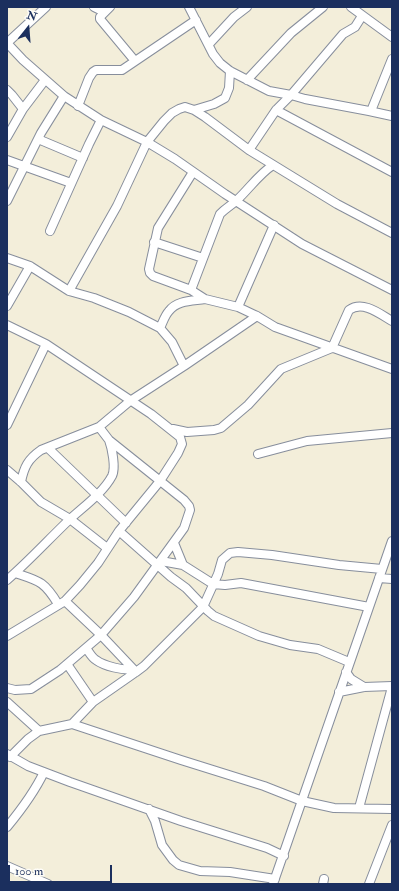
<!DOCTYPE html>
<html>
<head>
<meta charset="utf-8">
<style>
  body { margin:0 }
  #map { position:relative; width:399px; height:891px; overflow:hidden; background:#f3eeda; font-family:"IM FELL Double Pica",serif }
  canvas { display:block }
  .frame { position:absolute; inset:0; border:8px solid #1b2f5e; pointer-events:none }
  .north { position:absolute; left:8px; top:8px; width:40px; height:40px; -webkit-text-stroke:3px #fdfcf7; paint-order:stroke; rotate:17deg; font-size:11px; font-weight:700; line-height:16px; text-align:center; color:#1b2f5e }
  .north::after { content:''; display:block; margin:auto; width:14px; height:18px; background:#1b2f5e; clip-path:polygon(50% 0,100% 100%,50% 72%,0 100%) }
  .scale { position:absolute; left:8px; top:865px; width:104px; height:18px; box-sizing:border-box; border:2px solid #1b2f5e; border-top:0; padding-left:5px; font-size:12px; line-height:14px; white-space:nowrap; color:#1b2f5e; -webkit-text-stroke:3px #fdfcf7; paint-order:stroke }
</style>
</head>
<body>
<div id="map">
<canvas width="399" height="891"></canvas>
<div class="frame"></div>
<div class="north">N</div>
<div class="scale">100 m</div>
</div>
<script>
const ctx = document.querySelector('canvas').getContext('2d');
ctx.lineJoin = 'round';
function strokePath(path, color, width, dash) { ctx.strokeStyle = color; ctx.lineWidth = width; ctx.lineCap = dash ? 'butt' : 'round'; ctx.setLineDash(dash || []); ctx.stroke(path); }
const minor = new Path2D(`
  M94 7 104 12
  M110 7 100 17V19L135 61
  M189 7 213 54 220 63 230 71 269 91 291 95 305 99 369 111 392 116
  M351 7 392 37
  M7 43 23 60 64 96 101 120 147 142 175 159 225 194 302 244 392 290
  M7 43 46 7
  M209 44 234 17 247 7
  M247 80 291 33 323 7
  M7 90 12 95 23 109
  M78 106 89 78 93 72 96 70H122L196 20
  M194 110 214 104 225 98 229 88 230 71
  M276 110 392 172
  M371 111 392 59
  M7 137 23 109 45 80
  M38 139 83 158
  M249 150 276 110 291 95 343 34 355 27 362 16
  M7 160 71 183
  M193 172 158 228 149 269 150 273 153 276 191 290 205 299 238 307 257 316 275 327 392 369
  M7 201 41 133 64 96
  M50 231 89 144 101 120
  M154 242 203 258
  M7 258 30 266 69 291 94 298 129 312 160 328 172 342 184 366
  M191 290 220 214C226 208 232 205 237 200 249 189 259 174 273 165
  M69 291 117 206 147 142 164 121 172 113 179 109 185 107 194 110 205 117 249 150 337 204 392 233
  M7 306 30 266
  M238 307 274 225
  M7 325 46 344 151 414 180 437 182 444 178 453 160 481 119 531 98 563 80 585 65 601 7 636
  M160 328C163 322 165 315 169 311 177 300 193 301 205 299
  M7 425 46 344
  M173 429 187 432 214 430 221 428 248 405 281 369 332 348 349 310C363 300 380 314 392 321
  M48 448 126 523
  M258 454 307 441 392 433
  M7 470 21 482 41 502 70 519 107 548
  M21 482C24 467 28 459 41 450L99 427 130 401 184 366 257 316
  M119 531 171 577 186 588 208 611 214 616 259 636 290 645 318 649 349 662
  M174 543 183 565
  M161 561 183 565 213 584 225 585 241 583 369 607
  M15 573C39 581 44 581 58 604
  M379 578 392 579
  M7 580C29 561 48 540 69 520 83 507 103 493 112 476 116 468 112 448 109 440
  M65 601 101 635 136 672
  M86 648C89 652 92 658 96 660 104 666 124 671 133 669
  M67 664 93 702
  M346 672 351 679 364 687
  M7 688 15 690 31 689 60 670 101 635 134 597 184 528 190 510 189 506 184 500 109 440 99 427
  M339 692 364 687 392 686
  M7 702 39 731
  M72 724 181 760 264 786 302 801 334 808 392 809
  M7 754 28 766 70 782 181 821 267 848 284 856
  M10 757 28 739 39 731 72 724 93 702 136 672 144 666 203 607 218 574 222 560 230 553 238 552 272 555 339 565 382 569
  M359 808 392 687
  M149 809 155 821 162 845 173 860 179 865 200 871 230 872 275 879
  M7 827C21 810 34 793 44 772
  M7 866 48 884
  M273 884 392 541
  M323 884 324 879
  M369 884 392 825`);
strokePath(minor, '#878e9c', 10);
strokePath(minor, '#fff', 8);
</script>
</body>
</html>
